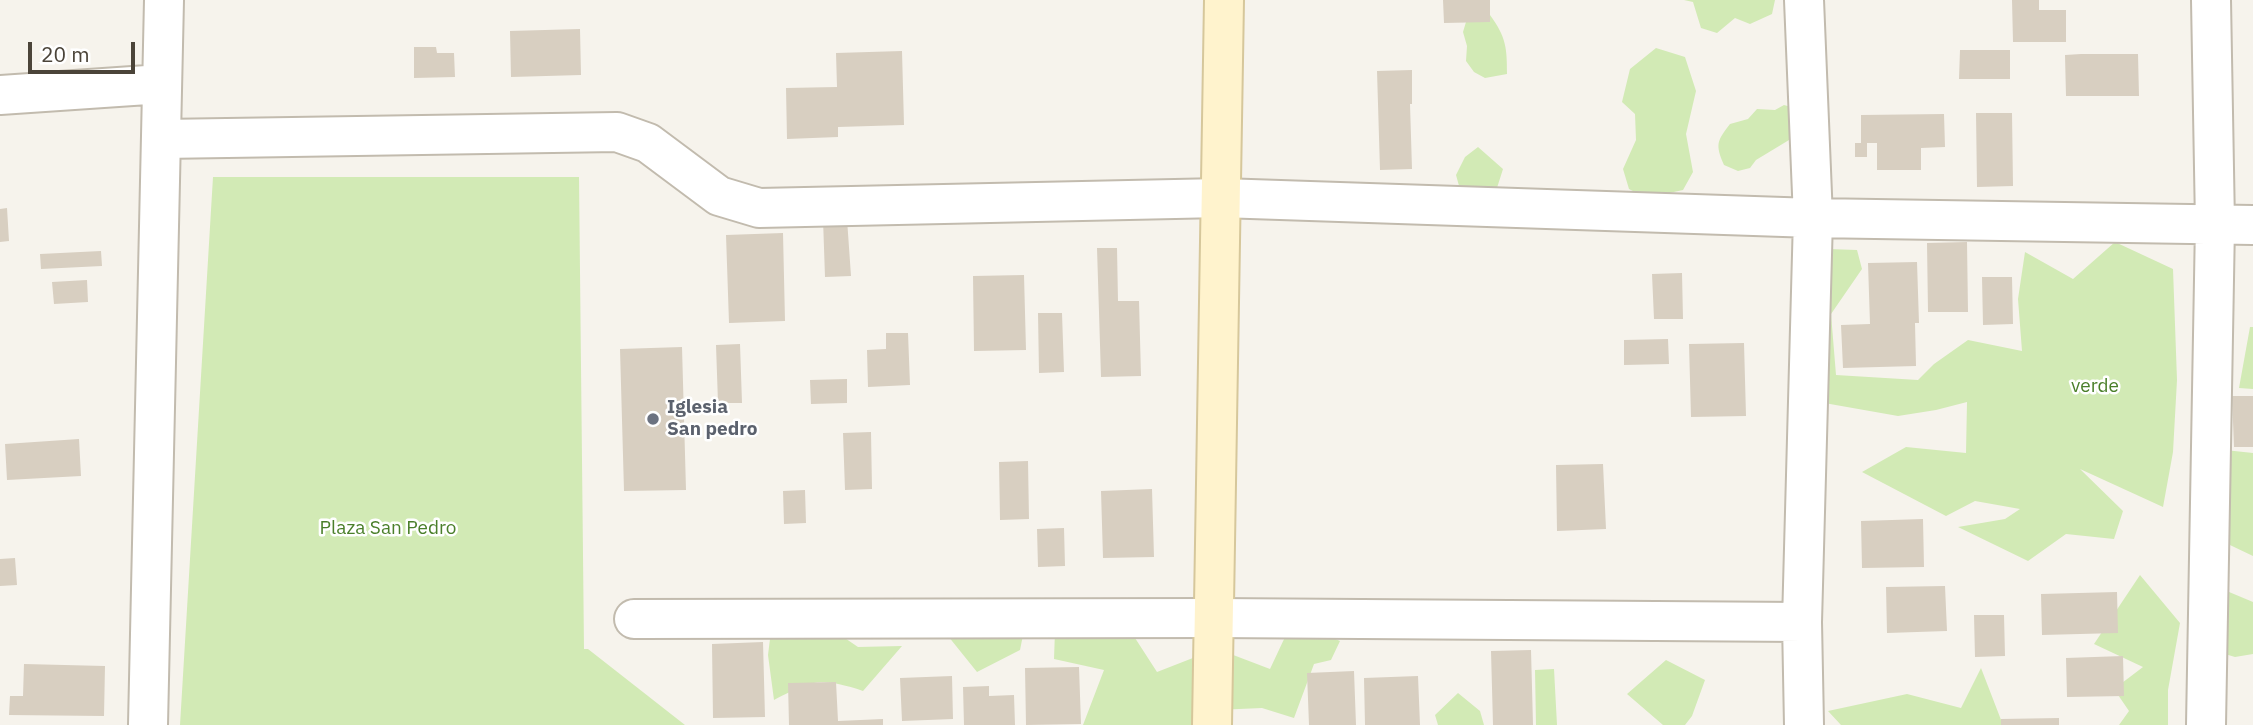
<!DOCTYPE html>
<html>
<head>
<meta charset="utf-8">
<style>
  body { margin:0 }
  #map { position:relative; width:2253px; height:725px; overflow:hidden; background:#f6f3ec; font-family:"IBM Plex Sans",sans-serif }
  canvas { display:block }
  .scale { position:absolute; left:28px; top:42px; width:107px; height:32px; box-sizing:border-box; border:4px solid #4b4439; border-top:0; padding-left:9px; font-size:21px; line-height:24px; white-space:nowrap; color:#4b4439; -webkit-text-stroke:5px #fff; paint-order:stroke }
</style>
</head>
<body>
<div id="map">
<canvas width="2253" height="725"></canvas>
<div class="scale">20 m</div>
</div>
<script>
const ctx = document.querySelector('canvas').getContext('2d');
ctx.lineJoin = 'round';
function fillPath(path, color) { ctx.fillStyle = color; ctx.fill(path, 'evenodd'); }
function strokePath(path, color, width, dash) { ctx.strokeStyle = color; ctx.lineWidth = width; ctx.lineCap = dash ? 'butt' : 'round'; ctx.setLineDash(dash || []); ctx.stroke(path); }
function write(font, color, halo, rows, align = 'center') {
  ctx.font = font + ' "IBM Plex Sans",sans-serif'; ctx.lineWidth = 5; ctx.setLineDash([]); ctx.textBaseline = 'middle'; ctx.strokeStyle = halo; ctx.fillStyle = color; for (const [text, x, y, turn = 0] of rows) {
    ctx.save(); ctx.translate(x, y); ctx.rotate((+turn || 0) * Math.PI / 180); ctx.textAlign = isNaN(turn) ? turn : align; if (halo) ctx.strokeText(text, 0, 0); ctx.fillText(text, 0, 0); ctx.restore();
  }
}
fillPath(new Path2D(`
  M1684 0H1775L1772 14 1750 24 1735 18 1717 33 1701 28 1693 2Z
  M1469 12 1490 15C1506 37 1507 47 1507 74L1485 78 1474 72 1466 61 1467 46 1463 32Z
  M1656 48 1685 57 1696 91 1686 134 1693 172 1683 190 1646 198 1629 189 1623 169 1636 140 1635 114 1622 102 1630 69Z
  M1784 105 1798 109 1794 137 1756 160 1750 168 1738 171 1724 165C1715 144 1717 141 1730 124L1748 119 1757 109 1775 110Z
  M1478 147 1503 169 1496 191 1461 193 1456 175 1465 157Z
  M213 177H579L584 649H588L685 725H180Z
  M2115 242 2173 269 2177 380 2173 452 2163 507 2080 469 2123 511 2114 539 2066 534 2028 561 1958 527 2005 519 2020 509 1975 501 1946 516 1862 472 1906 447 1966 453 1967 402 1936 410 1898 416 1813 401 1828 249 1857 250 1862 269 1831 314 1836 375 1918 380 1934 364 1968 340 2022 351 2018 299 2025 252 2073 279Z
  M2250 327H2253V389L2239 388Z
  M2197 447 2253 453V556L2190 526Z
  M2140 575 2180 623 2168 690V725H2119L2129 711 2114 689 2143 667 2094 644Z
  M2198 579 2253 602V654L2235 657 2195 645Z
  M1056 603 1115 607 1157 672 1198 656 1202 725H1083L1104 670 1054 659Z
  M811 615 858 647 902 646 863 691C820 677 813 680 774 700L768 655 772 623Z
  M1027 615 1020 650 977 672 948 636Z
  M1293 620 1340 641 1331 660 1314 664 1294 718 1262 708 1216 710 1228 653 1270 669Z
  M1666 660 1705 680 1692 716 1685 725H1663L1627 694Z
  M1981 668 2003 725H1841L1828 711 1907 694 1961 708Z
  M1554 669 1557 725H1536L1535 670Z
  M1458 693 1480 711 1484 725H1438L1435 715Z`), '#d2eab5');
fillPath(new Path2D(`
  M1443 0H1490V22L1444 23Z
  M2012 0H2039V10H2066V42H2013Z
  M580 29 581 75 511 77 510 31Z
  M414 47H436L437 53H454L455 77 414 78Z
  M1960 50H2010V79H1959Z
  M902 51 904 125 838 127V137L787 139 786 88 837 87 836 53Z
  M2081 54H2138L2139 96H2066L2065 55Z
  M1412 70V104H1410L1412 169 1380 170 1377 71Z
  M1976 113H2012L2013 186 1977 187Z
  M1944 114 1945 147 1921 148V170H1877V143H1867V157H1855V143H1861V115Z
  M7 208 9 241 0 242V209Z
  M823 219H847L851 276 825 277Z
  M783 233 785 321 729 323 726 235Z
  M1967 242 1968 312H1928L1927 243Z
  M1097 248H1117L1118 301H1139L1141 376 1101 377Z
  M101 251 102 266 41 269 40 254Z
  M1917 262 1919 323H1915L1916 366 1843 368 1841 325 1870 324 1868 263Z
  M1682 273 1683 319H1654L1652 274Z
  M1024 275 1026 350 974 351 973 276Z
  M1982 277H2012L2013 324 1983 325Z
  M87 280 88 302 54 304 52 282Z
  M1038 313H1062L1064 372 1039 373Z
  M886 333H908L910 385 868 387 867 350 886 349Z
  M1668 339 1669 364 1624 365V340Z
  M1744 343 1746 416 1691 417 1689 344Z
  M740 344 742 403H718L716 345Z
  M682 347 686 490 624 491 620 349Z
  M847 379V403L811 404 810 380Z
  M2232 396H2253V447H2234Z
  M871 432 872 489 845 490 843 433Z
  M79 439 81 476 7 480 5 444Z
  M1028 461 1029 519 1000 520 999 462Z
  M1603 464 1606 529 1557 531 1556 465Z
  M1152 489 1154 557 1103 558 1101 491Z
  M805 490 806 523 784 524 783 491Z
  M1923 519 1924 567 1862 568 1861 521Z
  M1064 528 1065 566 1038 567 1037 529Z
  M15 558 17 585 0 586V559Z
  M1945 586 1947 631 1887 633 1886 587Z
  M2117 592 2118 633 2042 635 2041 594Z
  M1974 615H2004L2005 656 1975 657Z
  M763 642 765 717 713 718 712 644Z
  M1531 650 1533 725H1493L1491 651Z
  M2123 656 2124 696 2067 697 2066 658Z
  M24 664 105 666 104 716 9 715 10 696H23Z
  M1079 667 1081 724 1026 725 1025 668Z
  M1354 671 1356 725H1309L1307 673Z
  M952 676 953 719 902 721 900 678Z
  M1418 676 1420 725H1365L1364 678Z
  M836 682 838 721 883 719V725H789L788 683Z
  M989 686V696L1014 695 1015 725H964L963 687Z
  M2059 718V725H2001V719Z`), '#d8cfc1');
const street = new Path2D(`
  M0 95 162 84
  M162 139 617 132 648 143 719 196 759 208 1221 198 1813 218 2253 225
  M634 619 1215 618 1802 622
  M148 725 164 0
  M1804 725 1802 622 1813 218 1804 0
  M2206 725 2215 224 2211 0`);
const secondary = new Path2D(`
  M1212 725 1224 0`);
strokePath(street, '#c2bbae', 42);
strokePath(secondary, '#d6c79b', 42);
strokePath(street, '#fff', 38);
strokePath(secondary, '#fff3cd', 38);
for (const [x, y, r, color] of [
  [653,419,7,"#6b7280"]
]) { const dot = new Path2D(); dot.arc(x, y, r, 0, 2 * Math.PI); ctx.fillStyle = color; ctx.fill(dot); strokePath(dot, '#fff', 2.5); }
write('19px', '#4a7f2a', '#fff', [
  ["verde",2095,387],
  ["Plaza San Pedro",388,529]
]);
write('bold 19px', '#5b616d', '#fff', [
  ["Iglesia",667,408],
  ["San pedro",667,430]
], 'left');
</script>
</body>
</html>
